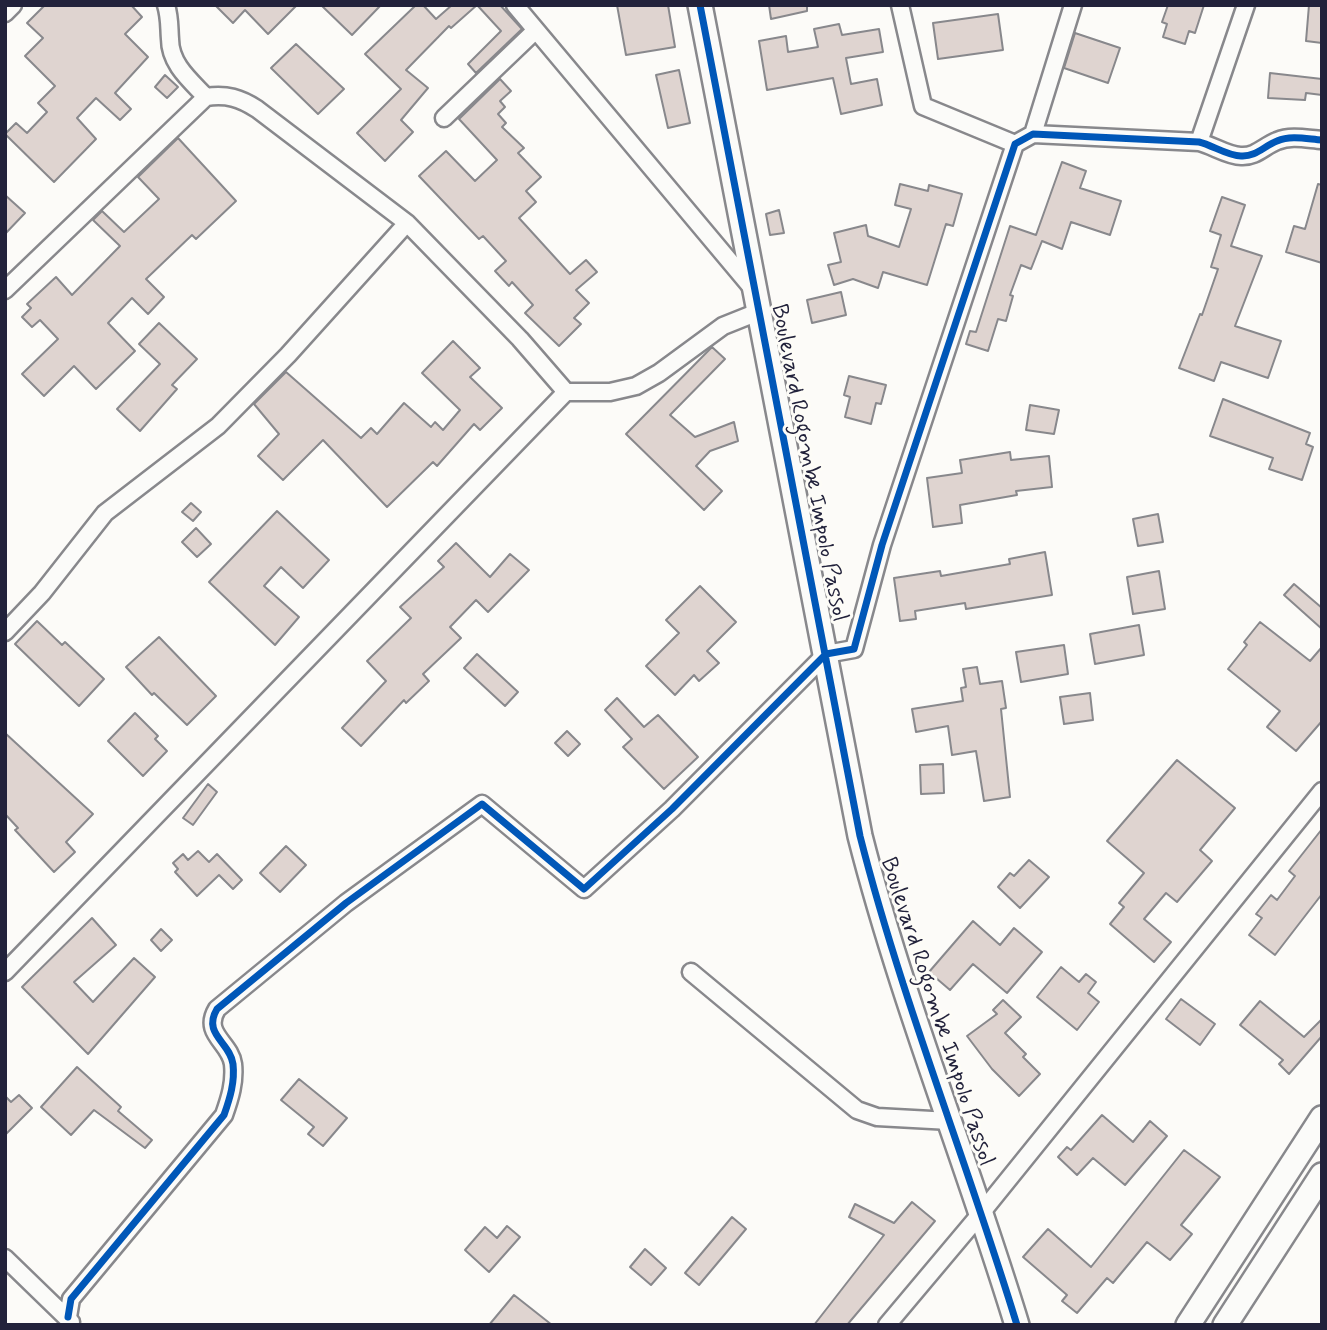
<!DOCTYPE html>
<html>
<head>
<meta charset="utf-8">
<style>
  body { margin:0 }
  #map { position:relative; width:1327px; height:1330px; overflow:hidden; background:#fcfbf8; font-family:Mynerve,sans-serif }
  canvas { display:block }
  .frame { position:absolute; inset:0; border:7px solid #22223b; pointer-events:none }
</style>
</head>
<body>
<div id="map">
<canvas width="1327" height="1330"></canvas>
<div class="frame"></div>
</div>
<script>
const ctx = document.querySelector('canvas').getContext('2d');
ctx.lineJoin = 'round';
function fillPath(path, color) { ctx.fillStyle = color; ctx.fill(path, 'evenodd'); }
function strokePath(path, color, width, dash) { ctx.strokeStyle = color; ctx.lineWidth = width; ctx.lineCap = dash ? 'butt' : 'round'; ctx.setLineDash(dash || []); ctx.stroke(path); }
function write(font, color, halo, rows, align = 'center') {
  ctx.font = font + ' Mynerve,sans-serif'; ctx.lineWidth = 6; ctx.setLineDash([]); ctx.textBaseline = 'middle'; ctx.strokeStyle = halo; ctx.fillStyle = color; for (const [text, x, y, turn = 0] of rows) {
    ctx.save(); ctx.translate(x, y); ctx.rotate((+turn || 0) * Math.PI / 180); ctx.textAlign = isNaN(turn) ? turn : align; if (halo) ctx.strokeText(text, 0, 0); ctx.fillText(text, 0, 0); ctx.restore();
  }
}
const building = new Path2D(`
  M45 5H131L142 17 125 34 148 57 115 93 131 109 120 120 96 98 77 118 96 139 54 182 5 134 16 123 27 133 47 112 38 103 55 86 25 56 43 38 27 23Z
  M215 5H297L268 34 245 10 233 23Z
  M321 5H381L352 35Z
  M416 5H423L436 19 452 5H477L451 28 449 26 406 70 428 88 401 120 413 132 385 161 357 133 401 89 365 54Z
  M477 5H500L522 29 476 73 468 64 501 31Z
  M617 5H668L675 47 626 55Z
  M769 5H807V11L771 19Z
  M1168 5H1204L1195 33 1189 31 1185 44 1163 37 1167 24 1162 22Z
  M1309 5H1322V43L1306 41Z
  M998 14 1003 50 938 59 933 23Z
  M839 24 842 35 879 29 883 52 846 58 851 84 877 79 882 105 841 114 833 78 767 90 759 41 786 36 788 52 818 47 814 29Z
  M1075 33 1120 48 1108 83 1064 68Z
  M296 44 344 89 318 114 271 68Z
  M679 70 690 123 668 128 656 75Z
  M1270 73 1322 79V95L1306 93 1305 100 1268 98Z
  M165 75 178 87 167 98 155 87Z
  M500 79 511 91 500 101 505 107 498 114 506 123 502 127 524 148 518 153 541 177 526 191 536 202 519 218 570 274 586 260 597 272 576 290 589 303 574 318 581 324 559 346 525 313 533 305 512 282 509 286 495 271 506 261 483 236 479 239 419 176 446 151 475 181 497 160 459 119Z
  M178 138 236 201 196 239 192 235 146 279 164 297 148 314 132 298 108 323 135 351 96 389 74 366 44 396 22 374 58 339 40 320 32 327 22 317 31 308 27 304 56 277 72 295 120 246 93 220 102 211 124 232 159 199 138 177Z
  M1062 162 1086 171 1080 188 1121 201 1110 235 1071 222 1062 249 1042 241 1031 269 1021 265 1010 295 1013 296 1006 321 998 319 988 351 966 344 970 331 976 332 1010 226 1036 235Z
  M900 184 928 191 929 185 962 194 953 226 946 224 927 285 883 272 878 288 853 279 834 285 828 265 841 262 834 233 866 225 868 236 899 247 911 209 895 205Z
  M1318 184 1322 185V263L1286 252 1294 226 1305 229Z
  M5 195 25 213 5 234Z
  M1222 197 1245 205 1231 246 1262 256 1235 326 1281 341 1268 378 1221 362 1214 381 1179 368 1200 314 1202 315 1218 269 1211 267 1221 235 1210 231Z
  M779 210 784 233 770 235 766 214Z
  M841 292 846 315 812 323 807 300Z
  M159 323 197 359 172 385 177 389 140 431 117 409 160 364 139 344Z
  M453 341 480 368 470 377 502 408 480 430 474 424 437 466 433 462 387 507 323 440 283 480 258 456 279 434 254 404 286 372 361 438 371 428 377 434 404 403 431 427 435 422 443 430 460 410 422 373Z
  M712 347 725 359 670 415 695 437 734 422 738 441 710 451 696 466 722 491 704 510 626 434Z
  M849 376 886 385 881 404 876 403 871 424 845 417 850 397 844 395Z
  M1223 399 1310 433 1306 444 1313 447 1302 480 1269 469 1273 458 1210 436Z
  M1030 405 1059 410 1054 434 1026 430Z
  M1010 452 1011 460 1049 456 1052 487 1016 491 1017 495 960 505 962 523 933 527 927 478 962 473 960 460Z
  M191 503 201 512 193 521 182 512Z
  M277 511 329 560 303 588 281 567 264 586 299 617 275 645 209 582Z
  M1158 514 1163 542 1138 546 1133 519Z
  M196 528 211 544 197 557 182 542Z
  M456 543 490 577 510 554 529 570 488 612 476 600 450 627 461 638 423 674 429 681 406 703 404 700 361 746 342 728 386 681 367 661 411 618 400 607 444 567 438 561Z
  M1045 552 1052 595 966 609 965 603 915 611 916 619 900 621 894 578 940 571 941 576 1010 564 1009 559Z
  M1159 571 1165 609 1133 614 1127 577Z
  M1294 584 1322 608V629L1284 595Z
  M700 586 736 622 707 651 719 663 699 681 694 675 675 695 646 666 679 633 666 620Z
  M37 621 62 645 65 642 104 679 79 706 15 644Z
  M1260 622 1310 661 1322 647V721L1296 751 1267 727 1280 711 1228 669 1247 645 1244 642Z
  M1139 625 1144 655 1095 664 1090 634Z
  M159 637 216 696 187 725 154 693 152 695 126 667Z
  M1064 645 1068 674 1021 682 1016 652Z
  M477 654 518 692 505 706 464 668Z
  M977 667 980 684 1002 681 1006 708 1001 709 1010 797 984 801 976 751 952 755 948 726 916 732 912 709 963 701 961 688 966 687 963 669Z
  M1090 693 1093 720 1064 724 1060 697Z
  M617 698 644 727 658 715 698 757 664 789 623 747 632 739 605 710Z
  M135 713 158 736 155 739 167 751 143 776 108 741Z
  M567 731 580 744 568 756 555 743Z
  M5 733 93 814 66 842 75 852 54 872 15 830 18 828 5 814Z
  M1177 760 1235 808 1200 850 1212 861 1195 881 1177 902 1166 893 1144 919 1171 942 1154 962 1110 924 1124 907 1119 903 1144 873 1107 841Z
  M943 764 944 793 921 794 920 765Z
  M208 784 217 792 193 825 183 818Z
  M1322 829V894L1275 955 1249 935 1262 918 1256 914 1271 895 1277 900 1295 876 1289 871Z
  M286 846 306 865 280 892 260 873Z
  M198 851 209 862 217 854 242 880 233 889 219 875 197 896 175 872 178 869 173 863 183 854 188 860Z
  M1029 860 1049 877 1020 908 998 887 1010 873 1014 876Z
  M92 918 116 945 74 982 93 1002 134 958 155 977 88 1054 22 987Z
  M973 921 1000 945 1014 928 1042 952 1007 993 973 964 950 990 929 972Z
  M161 929 172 940 161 951 151 940Z
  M1061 967 1079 982 1086 974 1096 982 1088 993 1099 1002 1077 1030 1037 997Z
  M1181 999 1215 1024 1200 1045 1166 1019Z
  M1003 1000 1021 1017 1005 1033 1026 1054 1023 1057 1040 1074 1019 1096 992 1069 967 1036 997 1014 993 1010Z
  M1260 1001 1304 1037 1322 1019V1036L1289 1074 1279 1064 1283 1060 1240 1025Z
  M77 1067 121 1107 118 1111 152 1140 145 1148 94 1110 71 1135 41 1107Z
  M299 1079 347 1118 323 1146 308 1134 314 1127 281 1100Z
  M19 1095 32 1108 5 1135V1096L11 1102Z
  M1102 1115 1133 1142 1150 1121 1167 1136 1125 1185 1093 1158 1077 1175 1058 1157 1067 1147 1071 1150Z
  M1184 1150 1220 1177 1181 1225 1192 1234 1170 1260 1147 1242 1113 1283 1107 1278 1077 1313 1062 1301 1067 1295 1023 1257 1048 1229 1091 1267Z
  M912 1202 935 1221 847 1325H814L884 1235 849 1217 855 1204 894 1223Z
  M732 1217 746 1229 699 1285 685 1273Z
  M507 1226 520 1237 489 1272 465 1250 485 1227 497 1238Z
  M645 1249 666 1268 651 1285 630 1267Z
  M514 1295 552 1325H489Z`);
fillPath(building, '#dfd4d0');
strokePath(building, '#88888c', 2);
const street = new Path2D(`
  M166 5C170 18 169 27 170 39 170 64 190 80 206 97
  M515 5 753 289
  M900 5 923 106 1015 144
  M5 13 13 5
  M444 118 536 30
  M1033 134 1073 5
  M1199 142 1246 5
  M5 290 206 97C227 94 240 98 257 109L407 223 520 339 566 392
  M5 632 42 593 105 513 218 426 288 355 407 223
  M5 972 566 392H610L636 386 659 373 723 326 758 312
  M691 972 857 1110 877 1117 950 1121
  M5 1258 71 1322
  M68 1317 71 1299 224 1115C230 1098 235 1082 233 1064 230 1042 202 1034 217 1009L346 903 482 804 584 889 672 809 826 654 854 649 882 545 1015 144 1033 134 1199 142C1212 145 1228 156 1241 156 1256 157 1264 146 1277 141 1291 135 1307 139 1322 140
  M887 1325 982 1212 1322 791`);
const secondary = new Path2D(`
  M700 5 860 836C902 1001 967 1161 1017 1325
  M1188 1325 1322 1118
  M1225 1325 1322 1175`);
strokePath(street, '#88888c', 21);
strokePath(secondary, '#88888c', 28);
strokePath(street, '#fbfbf9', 16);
strokePath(secondary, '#fbfbf9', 23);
strokePath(new Path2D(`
  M700 5 860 836C902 1001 967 1161 1017 1325
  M68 1317 71 1299 224 1115C230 1098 235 1082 233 1064 230 1042 202 1034 217 1009L346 903 482 804 584 889 672 809 826 654 854 649 882 545 1015 144 1033 134 1199 142C1212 145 1228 156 1241 156 1256 157 1264 146 1277 141 1291 135 1307 139 1322 140`), '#0057b8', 7);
write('23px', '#22223b', '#fdfcf7', [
  ["Boulevard Rogombe Impolo Passol",808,463,79],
  ["Boulevard Rogombe Impolo Passol",936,1012,72]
]);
</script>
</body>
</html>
